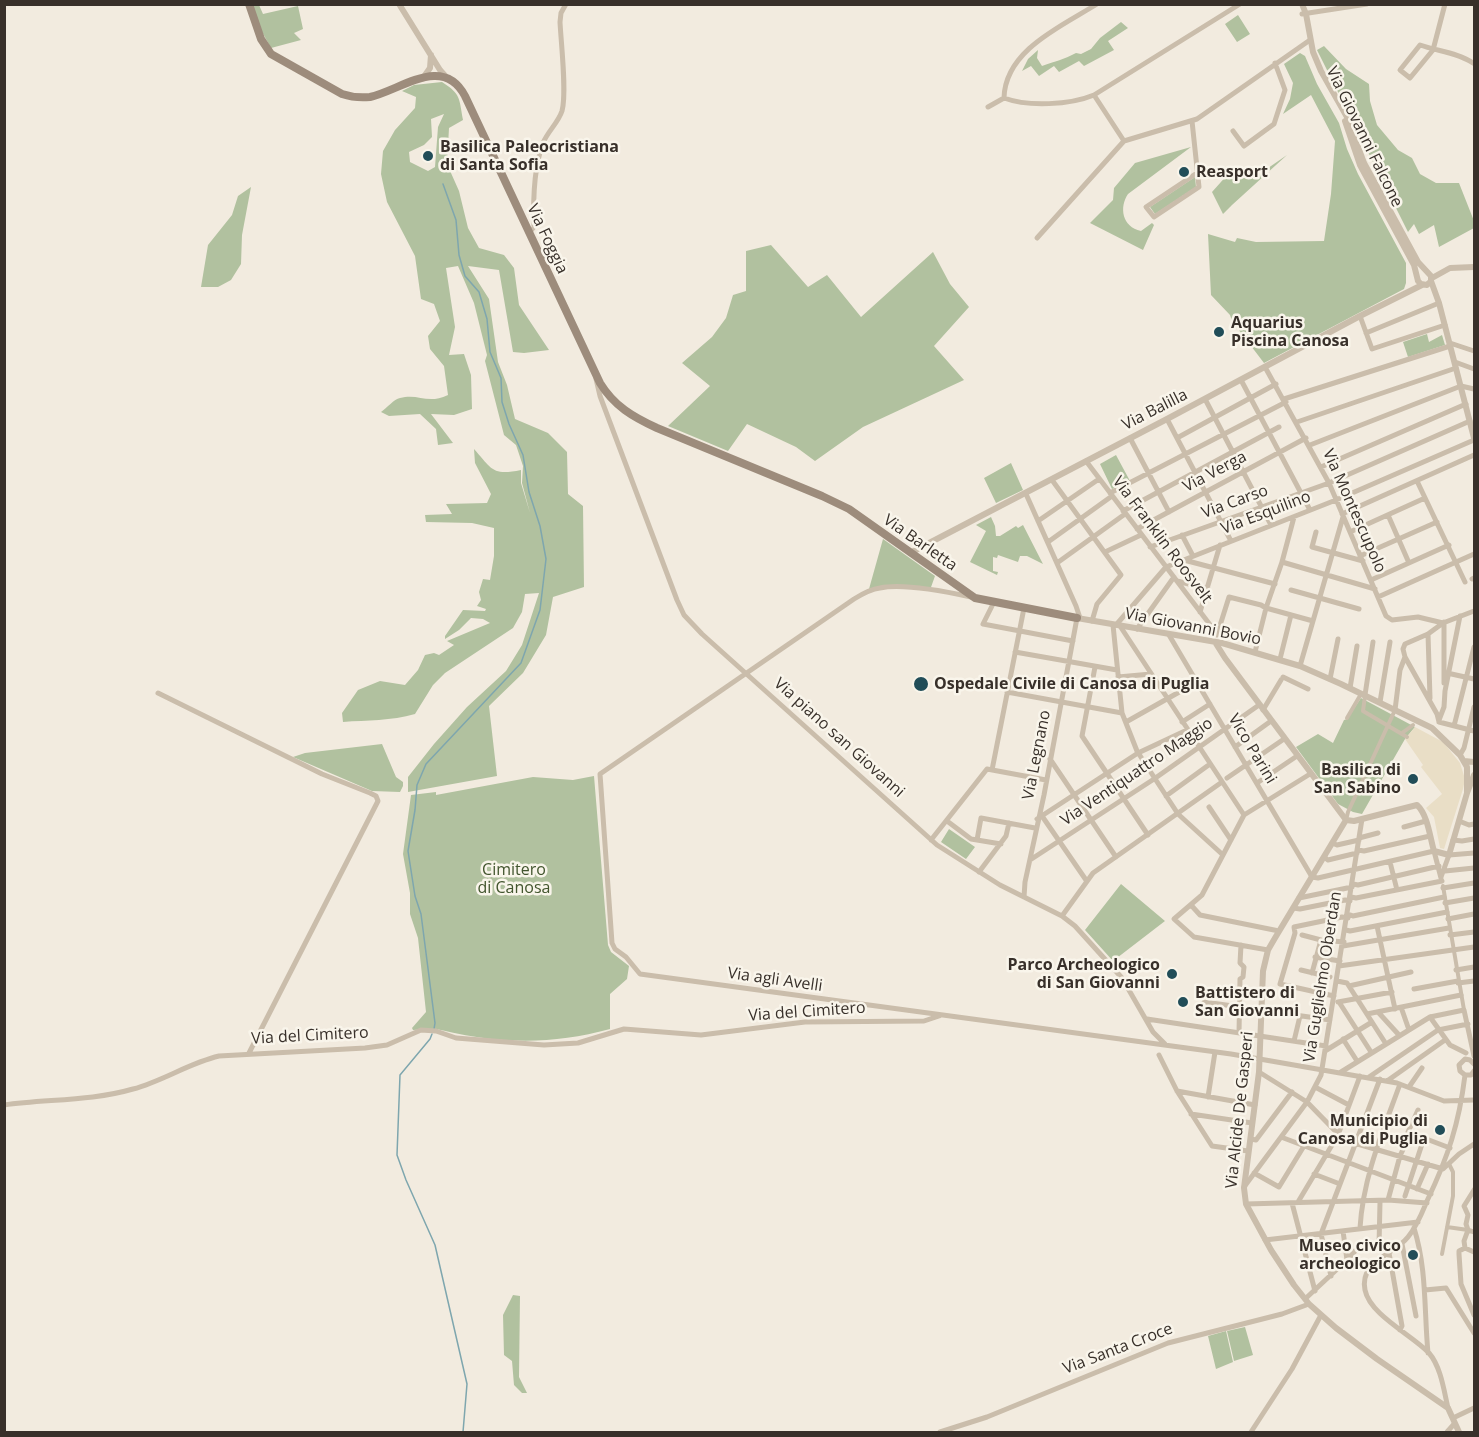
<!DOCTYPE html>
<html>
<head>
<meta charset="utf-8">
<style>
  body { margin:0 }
  #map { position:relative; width:1479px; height:1437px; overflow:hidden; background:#f2ebdf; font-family:"Open Sans",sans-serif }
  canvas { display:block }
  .frame { position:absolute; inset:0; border:6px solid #38302a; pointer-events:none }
</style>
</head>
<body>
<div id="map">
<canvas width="1479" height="1437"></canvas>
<div class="frame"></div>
</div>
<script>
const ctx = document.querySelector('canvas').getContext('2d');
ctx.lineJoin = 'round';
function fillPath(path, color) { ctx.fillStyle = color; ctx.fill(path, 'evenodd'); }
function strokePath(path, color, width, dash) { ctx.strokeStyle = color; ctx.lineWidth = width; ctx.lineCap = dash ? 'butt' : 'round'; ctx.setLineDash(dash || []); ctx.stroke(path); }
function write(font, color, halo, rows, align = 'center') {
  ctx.font = font + ' "Open Sans",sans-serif'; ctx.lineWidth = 5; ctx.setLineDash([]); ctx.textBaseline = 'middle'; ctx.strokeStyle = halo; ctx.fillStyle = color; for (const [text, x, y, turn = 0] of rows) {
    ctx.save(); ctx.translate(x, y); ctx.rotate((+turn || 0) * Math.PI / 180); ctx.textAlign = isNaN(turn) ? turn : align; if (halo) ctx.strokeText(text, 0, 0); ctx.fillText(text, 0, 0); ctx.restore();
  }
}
fillPath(new Path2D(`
  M252 5H259L263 14 298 6 303 29 294 33 301 40 271 48 261 30Z
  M1238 15 1250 34 1237 42 1225 24Z
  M1121 22 1128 28 1108 41 1114 50 1084 66 1079 61 1059 72 1054 66 1039 76 1031 66 1022 71 1028 59 1038 50 1037 58 1042 66C1056 61 1063 60 1076 53L1081 54 1091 49 1100 38Z
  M1324 46 1346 69 1369 84 1370 101 1377 125 1398 150 1412 158 1420 174 1436 183H1459L1474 221V228L1439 247 1434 225 1419 234 1414 224 1408 232 1317 50Z
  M1300 53 1305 56 1317 84 1339 123 1347 149 1358 174 1406 263V283L1404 289 1264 363 1232 321 1230 315 1211 295 1208 234 1235 242 1237 238 1256 242 1324 241 1331 194 1335 141 1311 95 1283 114 1290 99 1293 83 1284 64Z
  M442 82C461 94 459 98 463 120L449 128 447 164 459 191 468 228 479 248 504 255 514 268 519 305 549 350 524 353 513 352 499 270 468 266 489 299 498 362 507 385 515 419 548 433 567 452 568 494 583 506 584 587 553 597 546 635 523 673 489 706 497 776 408 792V777L434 744 467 707 506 671 522 645 539 593 525 594 522 612 513 628 445 673 433 685 415 714C391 721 367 720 343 722L342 713 358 690 380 681 405 685 418 670 425 655 434 653 439 655 454 645 447 641 490 623 483 619 471 618 459 630 445 639V636L463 610 485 611 486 609 477 606 481 600 479 592 483 579 490 580 494 556V528L472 523 426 522 425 515 452 514 446 504 487 503 491 494 475 463 474 449C492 469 492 476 521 470V483L530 513 522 483 523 466 516 445 504 435 485 361 487 355 474 303 458 266 446 268 455 327 449 355 464 354 471 375 472 409 454 415 431 414 453 443 438 445 436 429 420 414 389 416 381 412C387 408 394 399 400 398 419 393 427 405 448 395L444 366 430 349 428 336 440 321 434 304 421 299 415 256 387 202 381 174 383 151 395 130 415 108 416 97 402 91 414 85ZM444 114 438 127 435 167 428 171 410 162 409 152 424 145 432 137 431 119Z
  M1191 147 1128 194C1119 207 1122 227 1141 231L1152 223 1154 225 1143 250 1090 223 1113 200 1114 188 1135 163Z
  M1287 155 1232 205 1223 214 1212 192 1229 173 1255 177Z
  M1195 177 1196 187 1155 214 1150 207Z
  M251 187 242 235 241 264 231 280 218 287H201L208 245 232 215 238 196Z
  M771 245 808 287 827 275 861 317 933 252 950 284 969 307 934 346 964 380 863 427 815 461 796 447 747 424 728 451 668 426 710 386 682 363 712 337 726 318 733 295 746 291V251Z
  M1427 334 1429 342 1442 335 1445 345 1408 357 1403 342Z
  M1116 455 1130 481 1112 489 1100 464Z
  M1011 463 1023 490 996 503 984 478Z
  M991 517 995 526 996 536H1000L1016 526 1018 528 1023 525 1043 564 1027 556H1020L1018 562 998 555 997 558 993 557V571L998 572 997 575 970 562 986 531 976 525Z
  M883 539 935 576 930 590 884 586 869 589Z
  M1361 698 1415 727 1405 739 1362 814 1353 812 1338 804 1296 747 1318 734 1333 743 1344 720 1347 719Z
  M382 744 396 777 403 782V786L400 792 372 791 293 757 305 753Z
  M594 776 608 945 611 952 629 966 627 979 610 994V1029C569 1040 534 1043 491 1039 474 1037 457 1034 441 1030 432 1028 421 1030 413 1030L412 1028 426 1012 418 938 410 914V893L403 854 411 795 436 792V795L533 777 573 780Z
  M949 829 975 847 966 859 941 842Z
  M1121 884 1165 921 1113 961 1085 930Z
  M513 1295 520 1296 519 1377 527 1393H522L514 1385 512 1361 504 1355 503 1315Z
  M1245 1327 1253 1355 1234 1361 1227 1331Z
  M1226 1331 1233 1362 1216 1369 1208 1336Z`), '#b1c19f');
fillPath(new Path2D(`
  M1415 727 1443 742 1460 763 1465 779 1463 789 1444 849 1440 848 1434 817 1426 808 1442 794 1421 767 1423 765 1405 739Z`), '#e9dec6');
strokePath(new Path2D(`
  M434 1029 435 1023 421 914 415 896 408 851 415 810 417 785 426 764 521 663 540 610 546 559 540 526 529 492 523 455 509 424 502 402 501 378 490 352 487 319 479 292 465 276 459 255 456 220 443 184
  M432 1034 430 1039 400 1075 397 1155 406 1180 435 1245 467 1384 463 1432`), '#7ea6ae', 1.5);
strokePath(new Path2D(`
  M1365 696 1363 711 1407 737
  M1347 718 1361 694
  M1402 733 1413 725
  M1346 820 1348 812 1395 710
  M1443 886 1464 1010
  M1447 1227 1468 1230
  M1442 1254 1453 1196V1172L1449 1164`), '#cabdab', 4);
strokePath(new Path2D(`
  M1445 4 1433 50 1410 78 1400 70 1420 45C1437 51 1459 53 1473 63
  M1302 14 1367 4
  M1094 95 1124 141
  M1004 98C1028 107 1070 105 1094 95L1240 4
  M1004 98C1005 50 1062 26 1097 4
  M988 107 1004 98
  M1192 121 1199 187 1154 217 1146 207 1197 173
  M1233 131 1244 146 1274 124 1285 90 1275 63
  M529 233 534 227C533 202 534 167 543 143 548 131 558 123 562 111 567 93 561 43 560 22L561 13 566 4
  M1037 238 1124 141 1197 119 1310 40
  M1360 316 1372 349 1445 325
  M1366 333 1439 303
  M1450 343 1474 351
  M1455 362 1474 369
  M1265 367 1329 483 1386 616 1392 620 1418 617 1443 623
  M596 379 600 396 677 600 684 615 702 634 937 845 1000 885 1062 916 1075 926 1122 978 1153 1032 1165 1044
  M1241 380 1310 510
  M1205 399 1271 525
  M1284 399 1450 346
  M1167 419 1231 541
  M1297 422 1456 368
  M1130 438 1169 512
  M1177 438 1276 384
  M1310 445 1461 386 1474 389
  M1086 461 1217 634
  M1321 467 1466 404
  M1052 480 1121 575 1097 604 1092 621
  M1417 481 1465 582
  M1110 493 1286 402
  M1026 494 1076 606 1080 618
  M1123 511 1279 427
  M1342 514 1474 455
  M1388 515 1409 563
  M1294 517 1282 562 1375 589
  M1038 521 1099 479
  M1137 529 1306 438
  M1316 532 1312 547 1363 561
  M1350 532 1425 498
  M1182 535 1193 556
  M1048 542 1112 496
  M1150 547 1329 483 1470 421
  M1105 552 1141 535
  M1360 556 1437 522
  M1184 560 1275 584
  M1282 562 1266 608 1313 621
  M1057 563 1125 514
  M1472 579 1474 578
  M1371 580 1449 545
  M1177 581 1208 589
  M1291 590 1359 609
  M971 597C948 592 903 583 880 588 871 589 862 594 854 599L600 774 612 943 615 949 626 957 640 974 1231 1054 1397 1083 1444 1101 1474 1100
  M1378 597 1474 554
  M994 602 983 624 1073 641
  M1200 612 1220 545
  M1113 625 1122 713 1137 751 1178 814 1223 855
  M1116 625 1166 567 1336 500 1474 440
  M1120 626 1244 815
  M1137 629 1174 577
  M1428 634 1430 698
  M1169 635 1312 877 1318 878 1434 851 1441 878
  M1217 635 1229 597 1261 605 1266 608 1255 652
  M1015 652 1117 670
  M1280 659 1291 615
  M1300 666 1343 517
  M1095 667 1082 736 1148 835
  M1447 673 1474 679
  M1118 677 1151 674
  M1283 677 1308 689
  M1330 679 1338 639
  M1444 683V622
  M1350 688 1357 646
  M1007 692 1122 713
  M158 693 322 774 370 793 376 796 378 801 249 1053
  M1365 695 1373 642
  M1380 702 1390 642
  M1263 710 1281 680
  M1395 710 1400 670 1405 657
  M1439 720 1444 707 1445 691 1460 616
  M1126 722 1197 682
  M1182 722 1210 704
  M1439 722 1437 714 1405 657 1403 649 1405 644 1428 634 1443 623 1474 611
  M1439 722 1474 731
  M1454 726 1474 647
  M1235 747 1271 721
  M1460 755 1464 748 1474 707
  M1050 759 1116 857
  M992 770 1024 608
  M1227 778 1284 739
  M1257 783 1297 756
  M1166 796 1210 764
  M1209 807 1231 840
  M1042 816 1086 880
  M1037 819 1138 753 1187 730
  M947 821 971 839 1001 844
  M1459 821 1469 825 1474 824
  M1404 827 1426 821
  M1359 838 1378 833
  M931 840 987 769 1046 780
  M977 840 981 818 1035 828
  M1453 840 1462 841 1474 839
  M1332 843 1337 845 1359 840
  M1358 850 1364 851 1430 836
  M1324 857 1328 860 1357 853
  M1030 860 1154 779 1259 705
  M1390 862 1397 890
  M1445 871 1474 868
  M979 872 1006 836 1009 823
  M1441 877 1449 855 1474 853
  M1353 884 1358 885 1439 866
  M1443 888 1474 883
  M1024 897 1025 882 1044 795 1077 618
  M1351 897 1356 898 1442 881
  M1299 898 1352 887
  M1445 903 1474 898
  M1191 905 1200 915 1279 931
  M1293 908 1300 909 1345 900 1350 901
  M1348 914 1353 916 1444 897
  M1062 916 1093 873 1222 782
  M1448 919 1474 914
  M1377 926 1395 1009
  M1346 930 1350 931 1447 912
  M1302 935 1321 940 1344 942
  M1450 935 1474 932
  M1343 946 1449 928
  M1268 950 1194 937 1174 919 1202 895 1244 815 1310 774
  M1315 957 1340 961
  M1339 966 1474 947
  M1301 970 1330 977
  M1456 970 1474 967
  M1312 973 1321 940
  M1337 981 1347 983 1386 1044
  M1458 983 1474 981
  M1349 986 1411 972
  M1414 989 1458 981
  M1334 996 1280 984 1295 933 1294 927 1342 917 1348 918
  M1204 1002 1262 1010
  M1338 1002 1392 992
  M1339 1002 1371 1052
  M1401 1007 1409 1030
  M1378 1012 1399 1035
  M1281 1013 1330 1020
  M1367 1014 1461 995
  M1430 1017 1450 1045 1466 1053
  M1147 1019 1326 1046
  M1239 1033 1240 979 1243 977 1244 967 1240 963 1241 945
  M1343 1039 1357 1061
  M1294 1041 1300 1016
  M1325 1051 1372 1022
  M1159 1055 1177 1091 1212 1146 1248 1151
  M1259 1072 1307 1102 1344 1140 1443 1169 1459 1154 1474 1144
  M1341 1072 1430 1017 1464 1010 1474 1056
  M1465 1075H1471L1474 1071
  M1369 1077 1438 1030 1468 1024
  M1387 1081 1445 1040
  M1315 1087 1349 1105
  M1409 1087 1422 1068
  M1177 1091 1255 1105
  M1208 1097 1215 1052
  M4 1105C47 1099 92 1101 133 1089 163 1081 189 1063 219 1056L365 1048 387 1045 421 1030 436 1031 456 1038 544 1045 578 1043 624 1029 701 1035 805 1022 924 1021 939 1016
  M1418 1110 1408 1132 1450 1148
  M1191 1114 1252 1123
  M1281 1137 1431 1194
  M1251 1139 1256 1140 1292 1092
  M1254 1173 1279 1187 1304 1146
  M1314 1174 1340 1184
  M1244 1187 1307 1102 1321 1075 1362 819
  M1417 1189 1428 1164
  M1474 1190 1464 1206 1468 1215 1466 1224 1468 1230 1474 1232
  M1405 1196 1424 1138
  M1388 1200 1400 1156 1410 1134
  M1298 1202 1338 1135 1360 1076
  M1292 1203 1315 1291
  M1246 1204 1388 1200 1427 1203
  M1360 1228C1363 1177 1383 1131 1400 1084
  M1414 1228C1427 1269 1424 1311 1428 1353
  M1468 1230 1464 1241 1465 1248 1459 1251V1254L1461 1284 1474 1315
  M1265 1240 1418 1222
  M1402 1244 1416 1316
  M1379 1246 1380 1202
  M1465 1248 1474 1252
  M1389 1253 1402 1326 1400 1330
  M1347 1260 1356 1250
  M1331 1276 1321 1234 1380 1079
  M1425 1290 1446 1288 1474 1333
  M1305 1299 1347 1260 1343 1231
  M1448 1408C1444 1391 1441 1367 1429 1353 1412 1335 1370 1315 1365 1290 1359 1261 1394 1255 1408 1237 1417 1226 1422 1213 1427 1201 1448 1157 1459 1124 1465 1075L1460 1071 1459 1065 1465 1059 1470 1060 1474 1064
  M1453 1418 1474 1408
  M940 1432 987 1417 1168 1343 1282 1314 1309 1304
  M1251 1432 1292 1369 1321 1315
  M1447 1432 1455 1423`), '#cabdab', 5);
strokePath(new Path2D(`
  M399 4 440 70 448 79
  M1302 4 1306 14 1313 52 1321 71 1347 117 1364 163 1418 262 1431 276V281L1427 285 1421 284 1418 281
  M423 78 430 68 431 55
  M1345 121 1360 165 1414 265 1418 281
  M1432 278 1450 268 1474 267
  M1431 281 1439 303 1474 438
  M910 553 1167 419 1360 316 1422 285
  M1077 618 1222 643 1300 666 1341 684 1432 728 1460 755 1467 767V793
  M1215 642 1225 658 1346 820
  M1464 761 1474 762
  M1346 820 1275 938 1268 950 1263 971 1259 1072 1244 1188 1246 1204 1271 1250 1294 1285 1309 1304 1336 1328 1377 1359 1448 1408 1459 1432
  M1346 820 1354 821 1417 805C1428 815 1430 838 1434 851L1449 855 1467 793 1474 775`), '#cabdab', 6);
strokePath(new Path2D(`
  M249 4 261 39 271 54 342 94C351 97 360 98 370 97 401 90 443 54 465 96L600 383C614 406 633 417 657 428L822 496 849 509 975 598 1077 618`), '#9d8c7c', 8);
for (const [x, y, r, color] of [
  [428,156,6,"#214d58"],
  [1184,172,6,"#214d58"],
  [1219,332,6,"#214d58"],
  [921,684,8,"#214d58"],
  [1413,779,6,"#214d58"],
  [1172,974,6,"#214d58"],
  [1183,1002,6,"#214d58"],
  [1440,1130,6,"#214d58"],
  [1413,1255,6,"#214d58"]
]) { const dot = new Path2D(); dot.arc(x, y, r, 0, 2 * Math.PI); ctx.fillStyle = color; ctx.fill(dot); strokePath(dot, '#f9f5eb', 2); }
write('16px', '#38302a', '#f9f5eb', [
  ["Via Giovanni Falcone",1364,137,64],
  ["Via Foggia",547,239,65],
  ["Via Balilla",1155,410,-27],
  ["Via Verga",1215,472,-28],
  ["Via Carso",1235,502,-20],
  ["Via Montescupolo",1354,511,66],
  ["Via Esquilino",1266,513,-21],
  ["Via Franklin Roosvelt",1162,540,53],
  ["Via Barletta",920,543,35],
  ["Via Giovanni Bovio",1193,627,11],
  ["Via piano san Giovanni",839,738,42],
  ["Vico Parini",1252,749,59],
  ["Via Legnano",1037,755,-79],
  ["Via Ventiquattro Maggio",1137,772,-34],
  ["Via Guglielmo Oberdan",1323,977,-81],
  ["Via agli Avelli",775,980,8],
  ["Via del Cimitero",807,1012,-4],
  ["Via del Cimitero",310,1036,-3],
  ["Via Alcide De Gasperi",1240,1110,-84],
  ["Via Santa Croce",1118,1349,-21]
]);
write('bold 16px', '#38302a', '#f9f5eb', [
  ["Basilica Paleocristiana",440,147],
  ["di Santa Sofia",440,165],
  ["Reasport",1196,172],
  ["Aquarius",1231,323],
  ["Piscina Canosa",1231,341],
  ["Ospedale Civile di Canosa di Puglia",934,684],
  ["Basilica di",1401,770,"right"],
  ["San Sabino",1401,788,"right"],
  ["Parco Archeologico",1160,965,"right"],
  ["di San Giovanni",1160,983,"right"],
  ["Battistero di",1195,993],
  ["San Giovanni",1195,1011],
  ["Municipio di",1428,1121,"right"],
  ["Canosa di Puglia",1428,1139,"right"],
  ["Museo civico",1401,1246,"right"],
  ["archeologico",1401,1264,"right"]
], 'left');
write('16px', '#42552e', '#f9f5eb', [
  ["Cimitero",514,870],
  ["di Canosa",514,888]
]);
</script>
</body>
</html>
